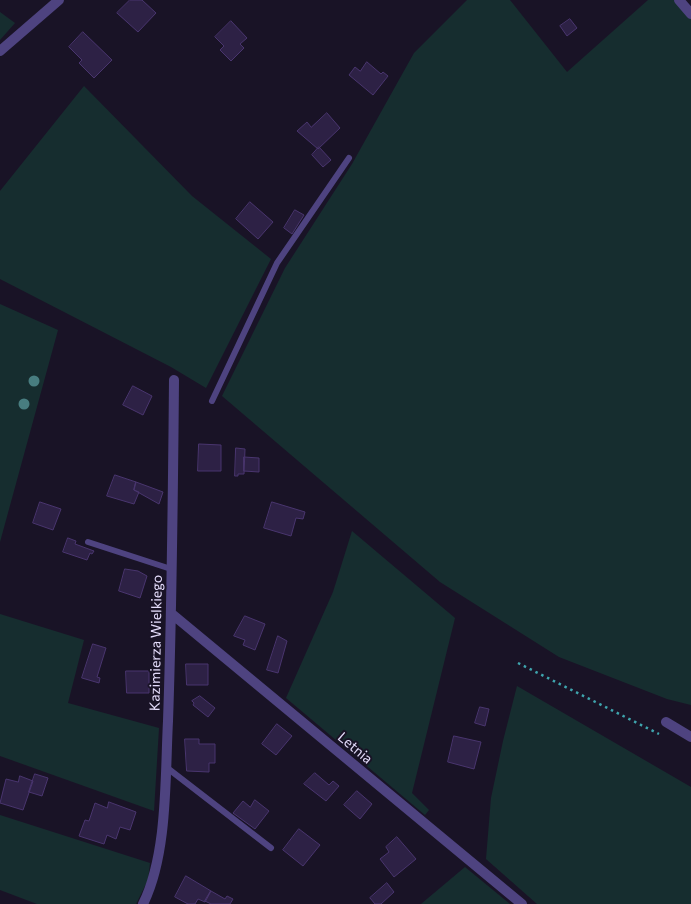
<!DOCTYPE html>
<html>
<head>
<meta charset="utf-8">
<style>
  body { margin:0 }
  canvas { display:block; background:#191326 }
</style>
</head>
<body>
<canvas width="691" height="904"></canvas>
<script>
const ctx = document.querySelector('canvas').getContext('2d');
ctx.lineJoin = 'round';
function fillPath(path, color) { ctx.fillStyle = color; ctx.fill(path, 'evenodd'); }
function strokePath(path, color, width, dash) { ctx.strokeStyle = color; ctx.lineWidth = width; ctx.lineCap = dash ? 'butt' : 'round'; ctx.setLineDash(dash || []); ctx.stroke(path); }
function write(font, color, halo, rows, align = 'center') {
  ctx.font = font + ' Commissioner,sans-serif'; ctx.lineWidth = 4; ctx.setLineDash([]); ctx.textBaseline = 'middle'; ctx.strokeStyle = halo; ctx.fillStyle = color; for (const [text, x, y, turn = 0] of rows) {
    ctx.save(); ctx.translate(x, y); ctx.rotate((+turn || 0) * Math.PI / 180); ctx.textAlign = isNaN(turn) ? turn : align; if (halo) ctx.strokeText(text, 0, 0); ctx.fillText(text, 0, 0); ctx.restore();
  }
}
fillPath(new Path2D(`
  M467 0H510L567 72 648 0H674L691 19V705L667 699 559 657 440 582 222 396 285 268 352 164 414 53Z
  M0 12 15 23 0 40Z
  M84 86 192 196 271 259 206 388 171 367 0 279V191Z
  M0 304 58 330 0 542Z
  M352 531 455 618 412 793 429 810 425 815 286 698 333 592Z
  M0 614 84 640 68 703 159 728 154 811 0 756Z
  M517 686 691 787V904H537L486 859 491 798 503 741Z
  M0 815 150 863 148 880 136 904H37L0 890Z
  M465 867 510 904H421Z`), '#162d2f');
const building = new Path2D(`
  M130 0H142L156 13 138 32 117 13Z
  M570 19 577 28 567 36 560 26Z
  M231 21 247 38 240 44 244 48 231 61 220 50 224 46 215 37Z
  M83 32 112 60 94 78 79 63 82 60 69 47Z
  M367 62 381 74 383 72 388 76 373 95 349 75 355 67 360 71Z
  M327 113 340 128 318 149 297 131 307 122 311 127Z
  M319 147 331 160 323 167 312 155Z
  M250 202 273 222 258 239 236 219Z
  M295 210 304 215 292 234 284 228Z
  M133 386 152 396 143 415 123 405Z
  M199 444 221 445V471H198Z
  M236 448 245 449 244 474H238V476H235Z
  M244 457 259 458V472L244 471Z
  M115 475 136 482 134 490 139 492 134 504 107 496Z
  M136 482 163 492 159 504 134 490Z
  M40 502 61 509 53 530 33 523Z
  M272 502 305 512 303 519 296 518 291 536 264 528Z
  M68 538 76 541 75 544 94 551 92 554 90 553 87 560 63 552Z
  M125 569 138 571 147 576 140 598 119 591Z
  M245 616 265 624 255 650 243 645 245 640 234 636Z
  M278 636 287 641 278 673 267 670Z
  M93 644 106 648 97 677 100 678 99 683 82 678Z
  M186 664H208V685H187Z
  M126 671H149V693H127Z
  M200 696 215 708 208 717 193 705 194 703 192 701Z
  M480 707 489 709 485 726 475 723Z
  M277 724 292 736 276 755 262 744Z
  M454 736 481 742 474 769 448 762Z
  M185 739H199V744H215V763H209V772L187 771Z
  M315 773 329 785 333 781 339 786 326 801 304 784Z
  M35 774 48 778 42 796 29 792Z
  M20 776 33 781 23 810 0 803 6 779 18 782Z
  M357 791 372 804 360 819 344 805Z
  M255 800 269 811 255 829 233 813 243 801 250 807Z
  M109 802 136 812 130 830 120 827 116 839 107 835 104 844 79 836 85 820 89 821 95 803 107 808Z
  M299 829 320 845 303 866 283 850Z
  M397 837 416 859 394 877 380 859 389 852 386 847Z
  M186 876 211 891 205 902 198 899 195 904H188L175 897Z
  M387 883 394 892 381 904H375L370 898Z
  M211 891 225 899 227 896 233 899 230 904H211L205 901Z`);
fillPath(building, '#2d2145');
strokePath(building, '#49356e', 1);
strokePath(new Path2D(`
  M518 663 659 734`), '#3ea4ad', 2.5, [2.5, 4]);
strokePath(new Path2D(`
  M212 401 277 263 349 158
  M88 542 171 569
  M166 767 271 848`), '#4e4380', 6);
strokePath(new Path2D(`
  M679 0 691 14
  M0 51 59 0
  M172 614 522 904
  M666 722 691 737
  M143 904C168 854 165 776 168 721 172 607 173 493 174 380`), '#4e4380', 10);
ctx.fillStyle = '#487d80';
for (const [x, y] of [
  [34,381],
  [24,404]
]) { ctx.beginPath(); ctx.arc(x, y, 5.5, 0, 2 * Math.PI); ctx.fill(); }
write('14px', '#e4dcfb', '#191326', [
  ["Kazimierza Wielkiego",156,643,-89],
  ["Letnia",355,748,40]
]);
</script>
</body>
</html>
